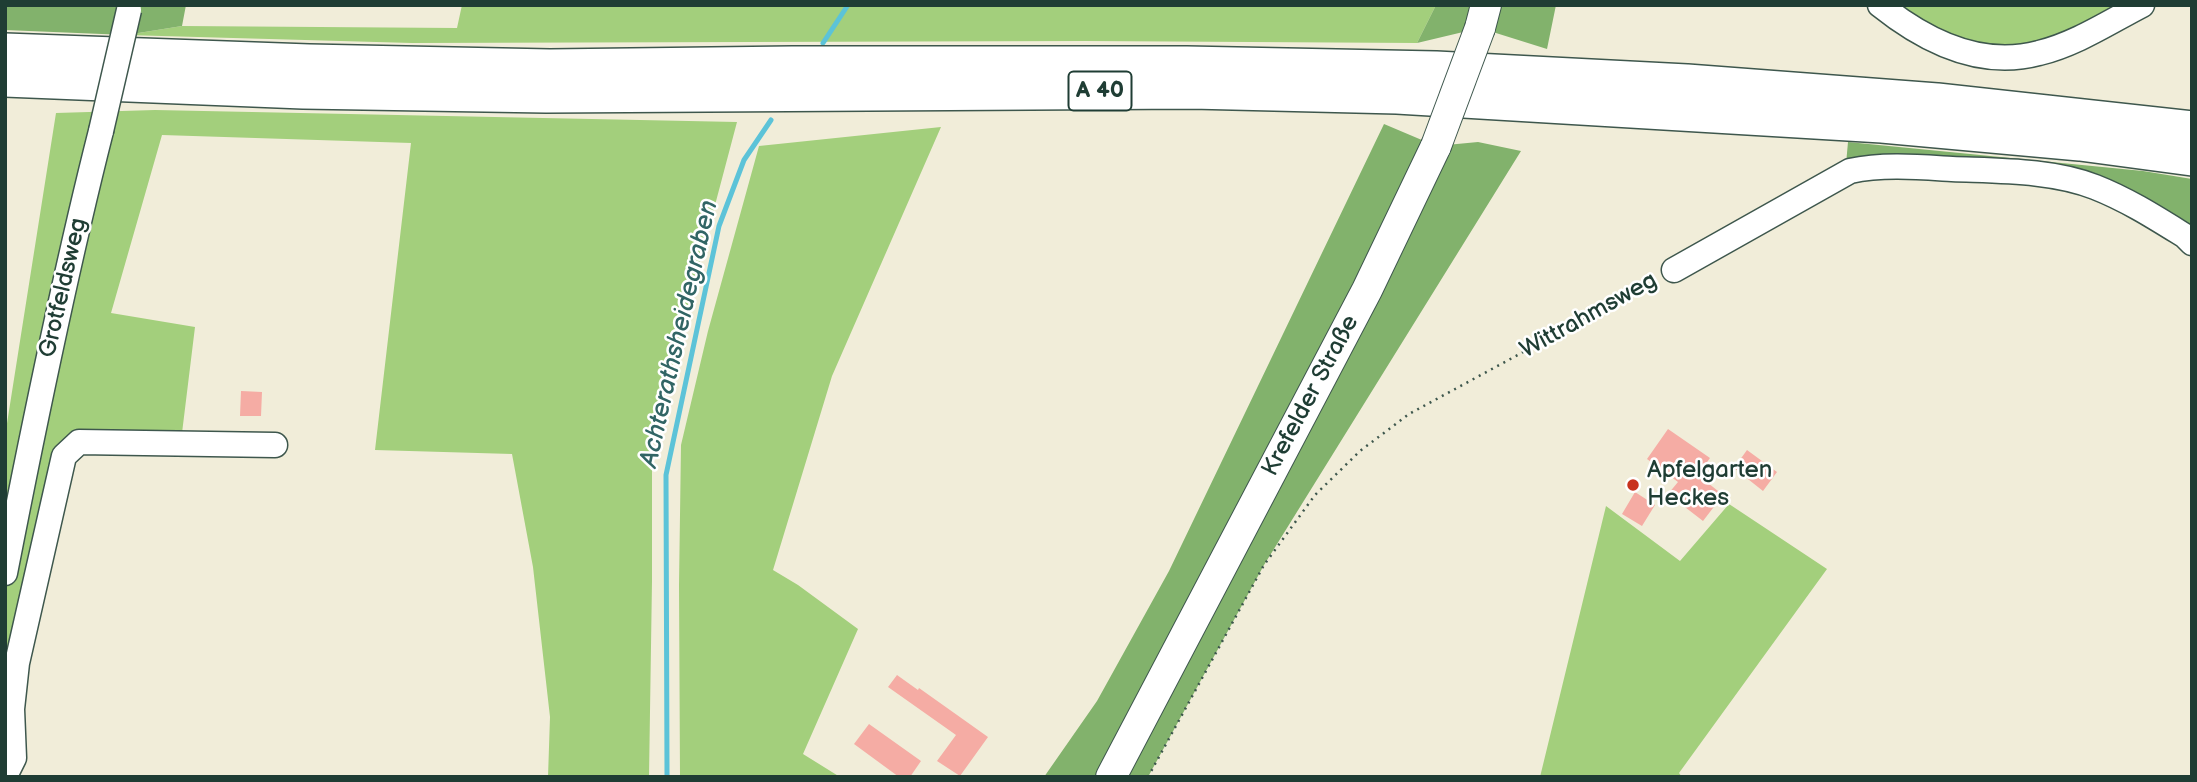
<!DOCTYPE html>
<html>
<head>
<meta charset="utf-8">
<style>
  body { margin:0 }
  #map { position:relative; width:2197px; height:782px; overflow:hidden; background:#f1edd9; font-family:"Balsamiq Sans",sans-serif }
  canvas { display:block }
  .frame { position:absolute; inset:0; border:7px solid #1f3d34; pointer-events:none }
</style>
</head>
<body>
<div id="map">
<canvas width="2197" height="782"></canvas>
<div class="frame"></div>
</div>
<script>
const ctx = document.querySelector('canvas').getContext('2d');
ctx.lineJoin = 'round';
function fillPath(path, color) { ctx.fillStyle = color; ctx.fill(path, 'evenodd'); }
function strokePath(path, color, width, dash) { ctx.strokeStyle = color; ctx.lineWidth = width; ctx.lineCap = dash ? 'butt' : 'round'; ctx.setLineDash(dash || []); ctx.stroke(path); }
function write(font, color, halo, rows, align = 'center') {
  ctx.font = font + ' "Balsamiq Sans",sans-serif'; ctx.lineWidth = 5; ctx.setLineDash([]); ctx.textBaseline = 'middle'; ctx.strokeStyle = halo; ctx.fillStyle = color; for (const [text, x, y, turn = 0] of rows) {
    ctx.save(); ctx.translate(x, y); ctx.rotate((+turn || 0) * Math.PI / 180); ctx.textAlign = isNaN(turn) ? turn : align; if (halo) ctx.strokeText(text, 0, 0); ctx.fillText(text, 0, 0); ctx.restore();
  }
}
fillPath(new Path2D(`
  M462 5H1436L1417 43 1085 41 412 43 126 35 182 26 457 28Z
  M1899 5H2123L2035 44 1996 45 1960 39 1917 20Z
  M155 110 737 122 652 443V581L649 777H548L550 717 533 567 512 454 375 450 411 143 162 135 111 313 195 327 182 433 66 438 5 688V436L56 113Z
  M941 127 832 376 773 570 798 585 858 629 803 754 840 777H680L679 585 681 445 708 331 759 146Z
  M1729 504 1827 569 1679 773 1682 777H1540L1606 506 1680 561Z`), '#a3cf7c');
fillPath(new Path2D(`
  M5 5H186L182 26 126 35 5 30Z
  M1436 5H1556L1547 49 1480 28 1417 43Z
  M1384 124 1436 146 1478 142 1521 151 1264 565 1148 777H1044L1097 701 1169 571Z
  M1848 142 2143 171 2192 179V233L2114 188 1846 164Z`), '#82b26c');
strokePath(new Path2D(`
  M823 43 848 5
  M667 777 666 475 719 226 744 160 771 120`), '#5cc3d8', 5);
fillPath(new Path2D(`
  M241 391 262 392 261 416H240Z
  M1668 429 1710 458 1698 475 1723 495 1703 521 1668 494 1678 482 1647 459Z
  M1747 450 1777 472 1763 491 1734 468Z
  M1635 492 1655 505 1642 526 1622 514Z
  M897 675 918 690 919 688 988 737 960 776 937 761 956 735 888 687Z
  M869 724 921 761 910 777H899L854 744Z`), '#f5aca4');
const minor = new Path2D(`
  M1880 5C1925 41 1980 69 2039 53 2076 44 2109 22 2142 5
  M1674 270 1850 171C1884 164 1918 167 1952 169 1998 171 2052 170 2095 187 2128 200 2156 218 2185 236L2192 243
  M5 573C34 424 64 277 101 131
  M5 776 14 758 12 709 17 663 64 456 79 442 275 445`);
const major = new Path2D(`
  M1480 28 1486 5
  M1111 777 1367 290 1436 146`);
const highway = new Path2D(`
  M5 51 309 62 550 67 792 64H1187L1436 69 1687 82 1937 101 2192 129
  M5 79 303 91 546 95 1192 91 1397 96 1882 125 2080 143 2192 158`);
strokePath(minor, '#3e574d', 27);
strokePath(major, '#3e574d', 32);
strokePath(highway, '#3e574d', 38);
strokePath(new Path2D(`
  M1148 777 1264 565 1315 495 1360 451 1409 414 1656 280`), '#3e574d', 2.5, [2, 5]);
strokePath(minor, '#fff', 24);
strokePath(major, '#fff', 30);
strokePath(highway, '#fff', 35);
const minorBridge = new Path2D(`
  M101 131 129 10`);
const majorBridge = new Path2D(`
  M1436 146 1480 28`);
strokePath(minorBridge, '#3e574d', 27, []);
strokePath(majorBridge, '#3e574d', 32, []);
strokePath(minorBridge, '#fff', 24);
strokePath(majorBridge, '#fff', 30);
for (const [x, y, r, color] of [
  [1633,485,7,"#c8321e"]
]) { const dot = new Path2D(); dot.arc(x, y, r, 0, 2 * Math.PI); ctx.fillStyle = color; ctx.fill(dot); strokePath(dot, '#fff', 2.5); }
for (const [x, y, w] of [
  [1100,91,63]
]) { const box = new Path2D(); box.roundRect(x - w / 2, y - 19.5, w, 39, 5); ctx.fillStyle = '#fff'; ctx.fill(box); strokePath(box, '#1f3d34', 2); }
write('bold 23px', '#1f3d34', null, [
  ["A 40",1100,91]
]);
write('24px', '#1f3d34', '#fff', [
  ["Grotfeldsweg",64,288,-77],
  ["Wittrahmsweg",1589,316,-29],
  ["Krefelder Straße",1311,396,-62]
]);
write('24px', '#1f3d34', '#fff', [
  ["Apfelgarten",1647,471],
  ["Heckes",1647,499]
], 'left');
write('italic 26px', '#316565', '#fff', [
  ["Achterathsheidegraben",680,334,-77]
]);
</script>
</body>
</html>
